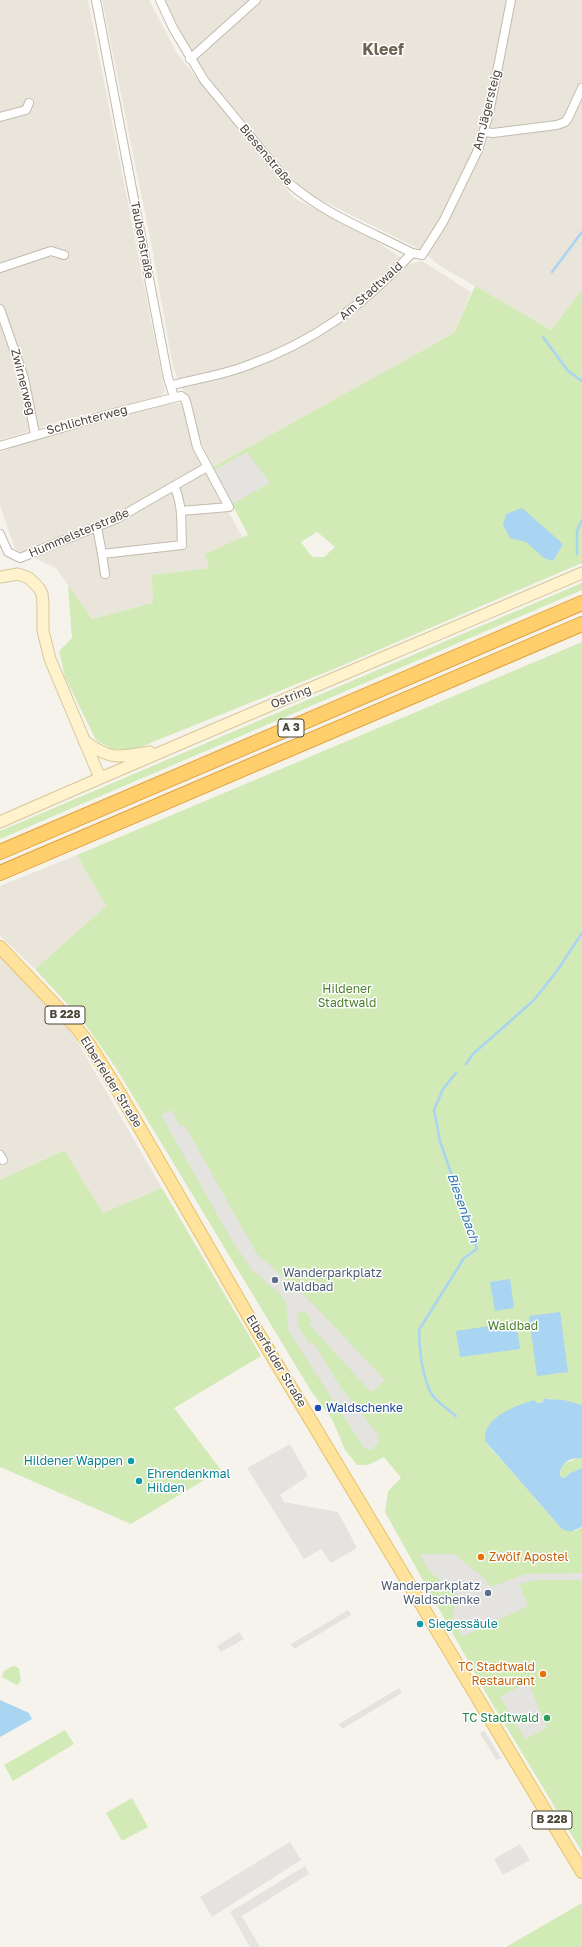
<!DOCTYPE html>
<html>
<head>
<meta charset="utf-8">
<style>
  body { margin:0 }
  canvas { display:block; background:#f6f3ec }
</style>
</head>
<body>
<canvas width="582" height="1947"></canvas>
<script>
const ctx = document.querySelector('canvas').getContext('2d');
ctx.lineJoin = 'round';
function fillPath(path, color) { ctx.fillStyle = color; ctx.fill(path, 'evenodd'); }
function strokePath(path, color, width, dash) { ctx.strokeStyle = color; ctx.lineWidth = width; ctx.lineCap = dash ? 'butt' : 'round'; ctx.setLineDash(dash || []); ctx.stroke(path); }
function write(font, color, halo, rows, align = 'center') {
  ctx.font = font + ' "Golos Text",sans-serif'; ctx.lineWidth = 3; ctx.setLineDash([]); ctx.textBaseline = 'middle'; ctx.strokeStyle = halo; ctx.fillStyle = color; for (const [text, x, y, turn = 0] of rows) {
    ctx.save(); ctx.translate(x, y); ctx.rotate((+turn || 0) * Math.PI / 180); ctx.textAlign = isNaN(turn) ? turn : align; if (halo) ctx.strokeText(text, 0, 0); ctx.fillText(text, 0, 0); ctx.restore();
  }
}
fillPath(new Path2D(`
  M0 0H88L165 392 159 397 71 418 0 440Z
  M102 0H149L178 55 294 198 373 239 410 264 422 261 471 292 454 333 213 467 197 434 185 395 173 367 152 248Z
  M165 0H582V290L551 330 440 266 419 249 305 192 274 156 201 68 176 25Z
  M181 403 201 463 243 538 205 554 210 568 153 575V603L92 619 56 568 15 549 0 506V453L15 446 97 420 165 404Z
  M77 855 106 906 35 969 0 936V886Z
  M0 954 67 1024 162 1188 103 1213 63 1150 0 1180Z`), '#eae5da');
fillPath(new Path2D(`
  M475 286 551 330 582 290V563L334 669 133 750 112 749 96 740 65 677 59 651 72 638 68 585 92 619 153 603 152 575 209 568 205 554 248 535 213 467 454 333ZM317 532 335 547 324 557H312L301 542Z
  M582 583V590L0 839V831Z
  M582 642V1405L551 1399 537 1403 534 1401 513 1408 496 1418 487 1444 561 1528 576 1531 582 1526V1852L487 1695 385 1512 388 1491 401 1478 384 1457 368 1465H357L345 1450 332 1419 311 1391 116 1068 83 1021 35 969 106 906 77 855Z
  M64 1150 103 1213 162 1188 261 1356 174 1408 221 1470 131 1524 0 1467V1180Z
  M577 1458H582V1468L570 1473 566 1477 562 1478 560 1475 562 1465Z
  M13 1666 19 1668 21 1681 17 1685 2 1677 4 1671Z
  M65 1730 74 1744 13 1781 4 1765Z
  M132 1798 148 1827 122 1841 106 1813Z
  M582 1903V1947H506Z`), '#d2eab5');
fillPath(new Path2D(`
  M247 452 270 483 232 504 214 470Z
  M172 1110 180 1126H185L257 1254 305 1296 385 1380 371 1392 309 1324 312 1320 304 1311 297 1313V1324L309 1344 313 1342 341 1388 377 1433 379 1441 372 1450 365 1449 357 1437 289 1332 286 1302 281 1295 252 1270 230 1237 161 1115Z
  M290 1444 308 1476 280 1495 284 1502 338 1512 357 1548 331 1563 321 1549 304 1559 247 1468Z
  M420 1554H454L483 1577 491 1587 526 1574 582 1573V1580H535L519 1584 528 1606 462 1637 453 1616 454 1609 460 1598 428 1570Z
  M348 1610 351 1615 294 1649 291 1644Z
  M239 1632 244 1639 221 1652 217 1646Z
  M528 1682 547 1728 525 1739 500 1697Z
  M399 1688 402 1693 342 1729 339 1724Z
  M484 1730 501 1758 496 1760 480 1733Z
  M290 1842 301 1860 212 1917 200 1897Z
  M520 1844 530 1860 503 1875 494 1859Z
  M305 1866 309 1874 242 1916 260 1947H250L230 1912Z`), '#e5e3e0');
fillPath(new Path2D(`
  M522 508 563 544 553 561 544 558 526 542 510 538 503 525 506 514Z
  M510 1279 514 1308 495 1311 490 1282Z
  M560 1312 568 1372 537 1376 529 1316Z
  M516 1322 520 1349 460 1357 456 1331Z
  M544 1399 564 1400 582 1405V1458C570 1457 560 1463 560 1475L562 1478 566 1477 570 1473 582 1468V1526C575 1531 569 1534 561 1528L485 1441C483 1417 515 1406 534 1400L537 1403 543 1402Z
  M0 1700 29 1713 32 1719 0 1737Z`), '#a9d4f2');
strokePath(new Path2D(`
  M552 272 582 232
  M543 337 568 371 582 381
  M577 554V531L582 520
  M466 1064 473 1054 533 1001 557 971 582 933
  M456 1416C446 1408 432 1399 428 1387 422 1370 419 1348 419 1330L464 1258 477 1249 440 1141 434 1110 443 1089 456 1073`), '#a9d4f2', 2.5);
const street = new Path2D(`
  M96 0 168 378 174 397
  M160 0 173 28 204 80 289 183C324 214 370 231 412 253L422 255 443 222 478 150 489 113 511 0
  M190 59 256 0
  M0 117 26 110 29 103
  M484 132 493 133 557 125 565 122 568 118 582 88
  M0 268 51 251 64 255
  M0 309 24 378 35 434
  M172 385C196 379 222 375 246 366 316 341 362 306 412 253
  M0 446 106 415 181 396 185 399 187 405 197 447 229 507 181 511
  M97 527 102 554 182 545C181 525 183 504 174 486
  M0 534 8 552 20 558 25 556 118 518 207 467
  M102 554 105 574
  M0 1155 3 1160`);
const secondary = new Path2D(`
  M0 577 18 574 29 578 39 588 42 594 43 604V631L50 659 100 778
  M84 741C113 761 117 757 150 752
  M0 822C193 737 388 656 582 573`);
const primary = new Path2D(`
  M0 947 76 1027 89 1044 119 1092 257 1331 582 1872`);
const highway = new Path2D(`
  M0 852 582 603
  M0 873 582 624`);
strokePath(street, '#c2bbae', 10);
strokePath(secondary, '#d6c79b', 13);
strokePath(primary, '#e6c16a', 14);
strokePath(highway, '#e0a43c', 16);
strokePath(street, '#fff', 8);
strokePath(secondary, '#fff3cd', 11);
strokePath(primary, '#ffe39c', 12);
strokePath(highway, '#ffcf6e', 14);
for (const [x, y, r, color] of [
  [275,1280,4,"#5c6f8a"],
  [318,1408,4,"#1a4fb4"],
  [131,1461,4,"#0f9aa8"],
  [139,1481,4,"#0f9aa8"],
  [481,1557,4,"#e8710a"],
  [488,1593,4,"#5c6f8a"],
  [420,1624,4,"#0f9aa8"],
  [543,1674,4,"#e8710a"],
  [547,1718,4,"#2e9e5b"]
]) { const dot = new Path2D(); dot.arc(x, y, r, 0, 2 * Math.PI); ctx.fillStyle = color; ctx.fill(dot); strokePath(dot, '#fff', 1.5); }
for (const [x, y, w] of [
  [291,728,26],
  [65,1015,40],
  [552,1820,40]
]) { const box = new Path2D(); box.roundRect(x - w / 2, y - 9, w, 18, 3); ctx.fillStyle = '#fff'; ctx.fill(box); strokePath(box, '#4b4439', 1); }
write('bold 11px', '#4b4439', null, [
  ["A 3",291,728],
  ["B 228",65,1015],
  ["B 228",552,1820]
]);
write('12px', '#4b4439', '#fff', [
  ["Am Jägersteig",487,110,-76],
  ["Biesenstraße",266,155,50],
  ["Taubenstraße",142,240,79],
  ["Am Stadtwald",371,291,-42],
  ["Zwirnerweg",23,382,76],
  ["Schlichterweg",87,420,-15],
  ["Hummelsterstraße",79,533,-23],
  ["Ostring",291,697,-22],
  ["Elberfelder Straße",111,1082,58],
  ["Elberfelder Straße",276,1361,59]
]);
write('12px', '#4a7f2a', '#fff', [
  ["Hildener",347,989],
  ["Stadtwald",347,1003],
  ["Waldbad",513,1326]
]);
write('12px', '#4e5e75', '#fff', [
  ["Wanderparkplatz",283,1273],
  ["Waldbad",283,1287],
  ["Wanderparkplatz",480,1586,"right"],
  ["Waldschenke",480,1600,"right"]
], 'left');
write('12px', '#164399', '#fff', [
  ["Waldschenke",326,1408]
], 'left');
write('12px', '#0d838f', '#fff', [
  ["Hildener Wappen",123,1461,"right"],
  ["Ehrendenkmal",147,1474],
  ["Hilden",147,1488],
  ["Siegessäule",428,1624]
], 'left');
write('12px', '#c56008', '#fff', [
  ["Zwölf Apostel",489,1557],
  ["TC Stadtwald",535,1667,"right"],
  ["Restaurant",535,1681,"right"]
], 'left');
write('12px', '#27864d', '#fff', [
  ["TC Stadtwald",539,1718]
], 'right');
write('italic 13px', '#2e7ab2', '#fff', [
  ["Biesenbach",463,1208,71]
]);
write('bold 16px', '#6e6250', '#fff', [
  ["Kleef",383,50]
]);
</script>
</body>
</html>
